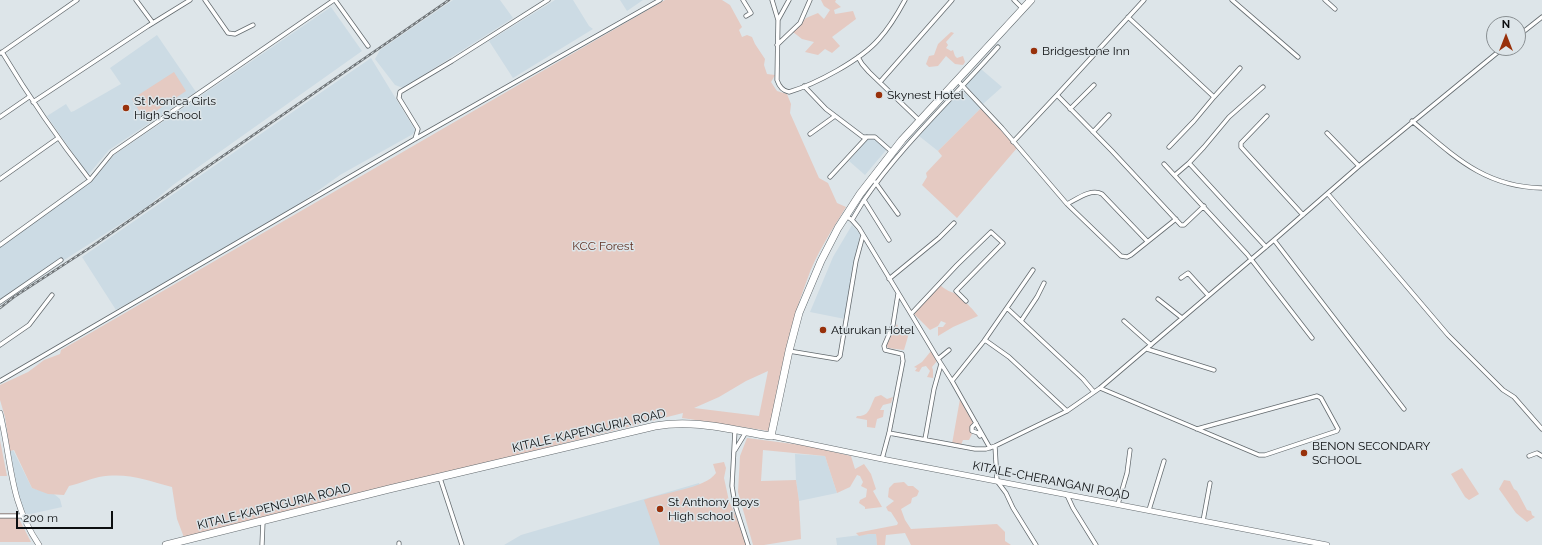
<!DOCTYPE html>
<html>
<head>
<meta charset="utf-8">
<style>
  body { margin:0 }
  #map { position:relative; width:1542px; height:545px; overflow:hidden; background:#dde5e9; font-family:Raleway,sans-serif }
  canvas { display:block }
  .north { position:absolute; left:1486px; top:16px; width:40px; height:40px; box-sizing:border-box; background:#dde5e9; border:1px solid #898f92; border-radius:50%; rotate:0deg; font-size:11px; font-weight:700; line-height:16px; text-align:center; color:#0c0e10 }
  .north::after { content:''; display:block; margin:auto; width:14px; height:18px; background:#98310b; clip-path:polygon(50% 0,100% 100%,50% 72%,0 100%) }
  .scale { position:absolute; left:16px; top:511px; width:97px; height:18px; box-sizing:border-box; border:2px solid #0c0e10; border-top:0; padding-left:5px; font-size:12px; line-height:14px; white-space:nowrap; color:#0c0e10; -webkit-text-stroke:3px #dde5e9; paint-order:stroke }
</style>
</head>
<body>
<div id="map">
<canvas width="1542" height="545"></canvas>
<div class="north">N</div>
<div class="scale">200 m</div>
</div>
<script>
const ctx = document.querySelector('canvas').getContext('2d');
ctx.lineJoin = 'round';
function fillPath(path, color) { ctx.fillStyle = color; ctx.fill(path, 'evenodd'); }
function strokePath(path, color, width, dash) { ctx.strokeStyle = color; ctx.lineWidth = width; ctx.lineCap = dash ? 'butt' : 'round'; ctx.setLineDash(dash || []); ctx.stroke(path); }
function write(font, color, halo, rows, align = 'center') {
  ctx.font = font + ' Raleway,sans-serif'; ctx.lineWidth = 3; ctx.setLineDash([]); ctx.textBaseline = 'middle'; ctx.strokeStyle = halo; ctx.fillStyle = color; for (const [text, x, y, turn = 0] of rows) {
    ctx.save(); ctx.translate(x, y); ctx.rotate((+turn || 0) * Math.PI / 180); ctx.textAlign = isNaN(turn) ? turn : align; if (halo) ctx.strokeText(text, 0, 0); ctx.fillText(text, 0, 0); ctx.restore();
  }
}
fillPath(new Path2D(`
  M453 0H500L513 18 403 88 395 85 375 59 380 50Z
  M555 0H573L589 26 593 29 513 78 489 41Z
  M620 0H643L627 11Z
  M331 7 362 51 173 185 147 207 0 301V247L93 180 114 155Z
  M157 35 196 92 109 150 88 175 47 116 66 104 71 112 74 111 121 84 110 68Z
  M371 58 415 130 413 134 340 175 284 215 116 310 82 257Z
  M981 69 1002 87 983 104 963 85Z
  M960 89 981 108 938 151 919 136Z
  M869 138 876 139 887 149 865 175 849 161Z
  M852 225 860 234 845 319 810 312 833 257Z
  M13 450 32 488 54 494 60 499 62 507 26 515 21 506 10 452Z
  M795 454 825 456 837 493 799 501 796 480Z
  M699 483 723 545H504L521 535Z
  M869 534H876L877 545H837L836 538Z`), '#ccdbe4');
fillPath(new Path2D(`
  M665 0H722L730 5 742 27 739 30 742 37 747 35 752 37 755 44 765 59 764 65 767 74 775 75 771 82 777 91 787 94 791 104 790 113 819 178 828 183 837 203 846 207C832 230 816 254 807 280 788 329 779 380 769 431L682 418 683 413 185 540 177 519 172 487C146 480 127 472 99 477 89 479 79 484 69 486L64 495 48 494 32 488 14 450 10 451 5 417 0 400V385L28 372 44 360 60 354 61 350ZM768 371 759 416 694 408 719 397 746 381Z
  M821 0H836L835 2 841 7 834 10 835 14 853 11 856 19 832 37 840 46 832 53 825 49 818 55 805 52 814 42 802 39 793 32 806 18 818 13 824 19 830 10 824 6Z
  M951 32 954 33 946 42 948 45 946 48 951 51 953 50 955 56 957 58 963 56 965 62 963 65 955 64 946 56 938 66 929 67 926 64 929 56 934 55 938 44Z
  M174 72 186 91 144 119 132 99Z
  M981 108 1017 148 957 218 922 185 927 177 926 173 942 156 938 151Z
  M940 285C945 289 948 291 954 293 960 296 974 310 978 316L953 327 938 336V327H943L946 323 941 321 938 326 930 330 914 314Z
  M897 324 899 329H905L909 333 904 350 888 348 886 345 892 332Z
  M931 351 937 361 932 367 933 370V378L927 377 930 371 926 366 922 367 919 372 915 371 917 368 914 367 922 362Z
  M881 395 887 399 893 397 891 403 883 405 880 410H884L883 417 877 419 875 428 867 427V420L856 418 857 416C870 417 870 406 875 397Z
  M960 399 974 422 970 432 972 434 969 440H963L961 445 952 444Z
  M747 438 809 446 851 456 855 469 864 464 871 474 876 489 873 491 882 507 865 509V507L859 503 860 500 866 497 867 489 861 486 863 482 860 476 857 475 850 487 837 493 825 456 763 450 761 481 796 480 799 501 801 539 764 545H753L738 492 740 456Z
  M0 440 7 476H0Z
  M724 462 726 468 724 478 729 501 739 523 747 545H660L644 500C663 492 705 489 716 473L713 464Z
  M1462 468 1479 494 1469 500 1465 497 1451 474Z
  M1504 480 1510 481 1514 489 1517 491 1527 510 1531 511 1532 515 1535 517 1527 522 1516 513 1499 489Z
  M904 482 908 486H913L919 491 917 496 912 498 911 503 901 509 905 520 911 529 997 524 1005 532V541L1011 545H911L905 533 886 535 885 545H877L876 534H869L859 536 856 533 897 525 898 523 891 512 888 511 886 507 894 501 888 497 889 488 894 483Z
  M0 513H16L31 542H0Z`), '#e5cac2');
const street = new Path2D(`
  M136 0 153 23
  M205 0 228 33 235 34 253 25
  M335 0 368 46
  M743 0 751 13 746 16
  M772 0 778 20 777 80C779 86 783 91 789 92 816 84 861 60 879 39 889 28 898 13 905 0
  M1014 0 1023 9
  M1144 0 1057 95 1112 151 1181 225H1184L1204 206
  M1232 0 1298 57
  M1325 0 1335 9
  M1128 17 1214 97 1194 121 1169 147
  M778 20 789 0
  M1518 36 1542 17
  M777 45 800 23 810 0
  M2 52C29 97 58 139 90 180
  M1 53 77 0
  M858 57 862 64 869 72 920 121
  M957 80 1002 128 1067 204 1121 256 1127 257 1131 255 1176 219
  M880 82 952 0
  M804 86 826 109 863 137H875L892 152
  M1214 97 1240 68
  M33 102 148 26 190 0
  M1070 109 1094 85
  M1267 116 1241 143V147L1303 215
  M0 117 29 97
  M1412 121C1454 156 1484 187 1542 188
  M1093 132 1109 115
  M1327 133 1359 166
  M810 134 835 116
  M415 139 418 129 399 98 400 92 452 61 548 0
  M1013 142 1057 95
  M1189 163 1204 147 1229 117 1263 87
  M1164 164 1247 254 1312 338
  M1175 175 1189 163 1266 247
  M830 177 867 137
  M0 179 58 138
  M875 182 898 214
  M1328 194 1448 335 1503 390 1514 397 1542 429
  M864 200C903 144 953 98 998 47
  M1067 204C1077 199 1091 188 1102 194L1147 241
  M846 216 852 220 859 228 911 314 957 265 991 232 1003 243 956 291 966 301
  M852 220 864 200 889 240
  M1274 240 1404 409
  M0 245 90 180 112 153 334 0
  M1181 278 1188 273 1208 295
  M889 279 939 238 954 223
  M1158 299 1182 318
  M0 302 61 260
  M1007 308 1083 379 1094 392
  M911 314 938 359
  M1021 321 1037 297 1044 283
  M1124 321 1151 345
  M985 340 1009 357 1067 411
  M0 345 29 325 52 295
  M1147 349 1214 370
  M949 350 938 359 952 381 984 341 1033 270
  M789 351 837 359 840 356 856 261 863 235
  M0 381 415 139 660 0
  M952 381 990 448
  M1100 388 1259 455H1265L1337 431 1338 429 1321 398 1317 396 1197 429
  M976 423 972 427V431L978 433 980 436
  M735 430 732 486 735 505 748 545
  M889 433 975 449H986L995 446 1067 411 1100 388 1274 240 1359 166 1503 48
  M925 439 934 389 941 364
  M995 446 997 481 1006 493 1013 508 1036 545
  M735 450 746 432
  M1529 456 1537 453 1542 456
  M882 459 889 433 903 361 902 354 885 350 884 346 893 325 898 294
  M440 478 462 545
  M1067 495 1073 508 1096 545
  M1118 504 1127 473 1130 450
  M1149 510 1164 461
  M0 516H22
  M1203 521 1210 483
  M399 543V545
  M262 545 263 521`);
const secondary = new Path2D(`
  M0 413C12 462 9 501 39 545
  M771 436 882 459 1327 545`);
const highway = new Path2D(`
  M166 545 389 489 655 426C696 419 731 430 771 436L789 351 799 313 821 261 838 228 860 194 902 140 1031 0`);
strokePath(street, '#636a6e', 5);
strokePath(secondary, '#636a6e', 6);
strokePath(highway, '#636a6e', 8);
strokePath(street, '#fff', 3.5);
strokePath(secondary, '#fff', 5);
strokePath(highway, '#fff', 7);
const rail = new Path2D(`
  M0 308 14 297 94 245 449 0`);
strokePath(rail, '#707578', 2.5);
strokePath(rail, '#dde5e9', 1, [3]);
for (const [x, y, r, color] of [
  [1034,51,4,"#98310b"],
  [879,95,4,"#98310b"],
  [126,108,4,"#98310b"],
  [823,330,4,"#98310b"],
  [1304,453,4,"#98310b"],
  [660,509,4,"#98310b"]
]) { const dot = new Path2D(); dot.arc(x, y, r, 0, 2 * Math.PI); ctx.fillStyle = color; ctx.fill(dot); strokePath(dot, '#dde5e9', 1.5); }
write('12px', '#0c0e10', '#dde5e9', [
  ["Bridgestone Inn",1042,51],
  ["Skynest Hotel",887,95],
  ["St Monica Girls",134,101],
  ["High School",134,115],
  ["Aturukan Hotel",831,330],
  ["BENON SECONDARY",1312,446],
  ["SCHOOL",1312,460],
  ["St Anthony Boys",668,502],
  ["High school",668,516]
], 'left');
write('12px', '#603224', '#dde5e9', [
  ["KCC Forest",603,246]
]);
write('12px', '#0c0e10', '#dde5e9', [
  ["KITALE-KAPENGURIA ROAD",589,431,-13],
  ["KITALE-CHERANGANI ROAD",1051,481,11],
  ["KITALE-KAPENGURIA ROAD",274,507,-14]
]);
</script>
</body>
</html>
